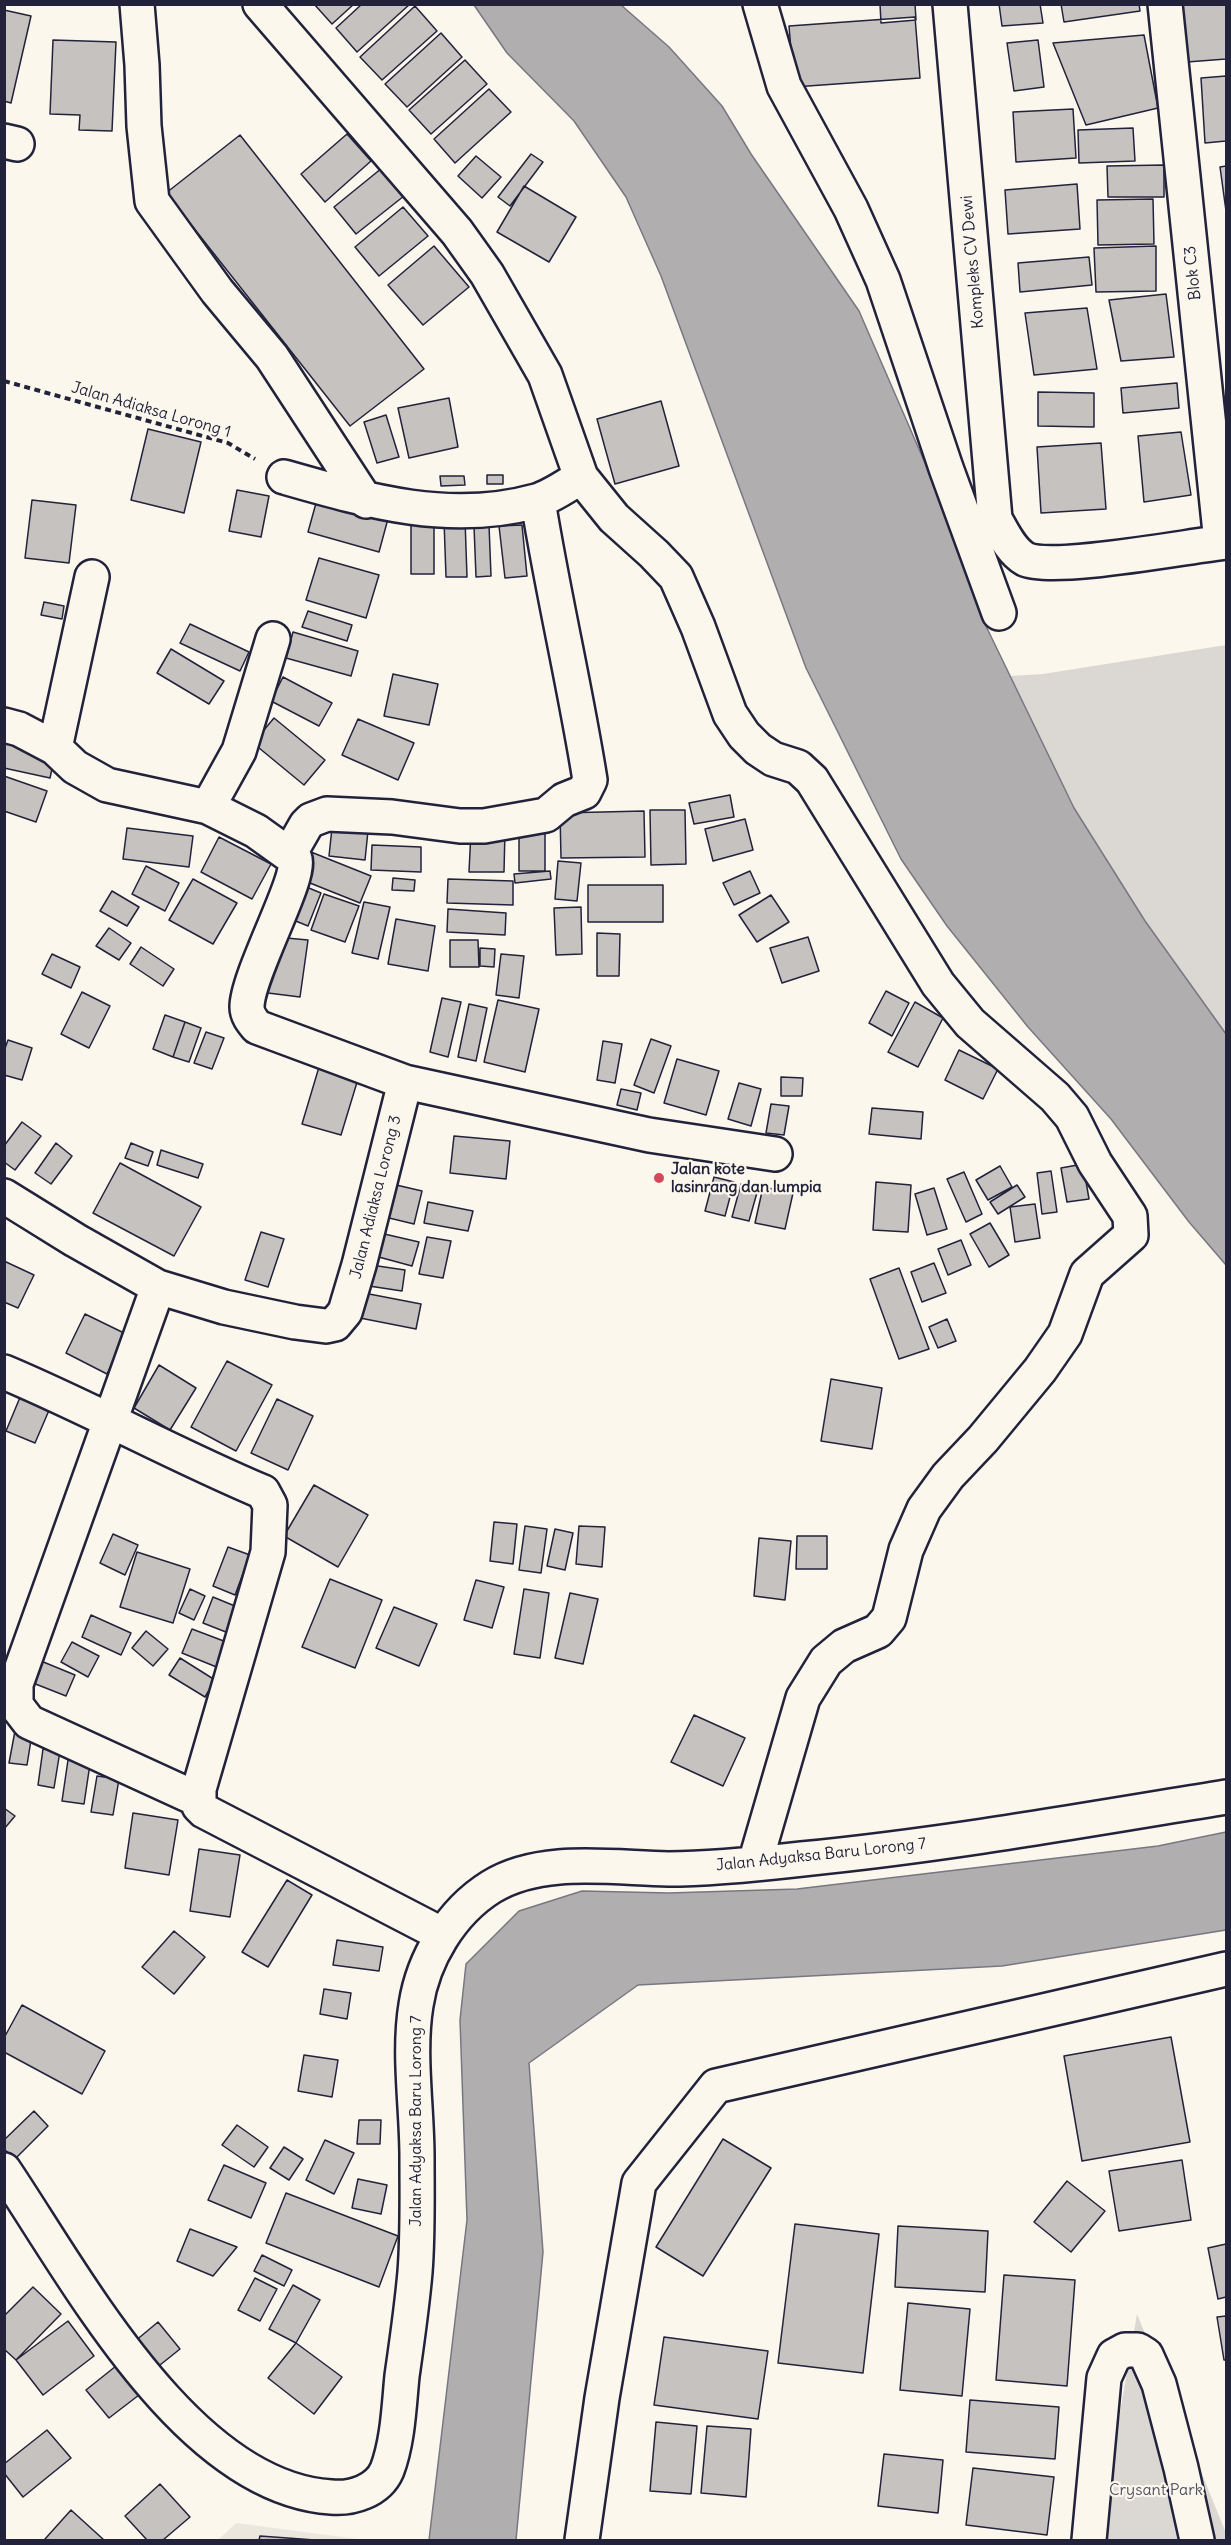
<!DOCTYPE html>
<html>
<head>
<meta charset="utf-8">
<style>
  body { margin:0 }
  #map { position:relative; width:1231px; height:2545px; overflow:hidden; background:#fbf7ec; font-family:Delius,sans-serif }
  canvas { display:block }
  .frame { position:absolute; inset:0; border:6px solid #22223b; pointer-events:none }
</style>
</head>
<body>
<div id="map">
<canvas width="1231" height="2545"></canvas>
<div class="frame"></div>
</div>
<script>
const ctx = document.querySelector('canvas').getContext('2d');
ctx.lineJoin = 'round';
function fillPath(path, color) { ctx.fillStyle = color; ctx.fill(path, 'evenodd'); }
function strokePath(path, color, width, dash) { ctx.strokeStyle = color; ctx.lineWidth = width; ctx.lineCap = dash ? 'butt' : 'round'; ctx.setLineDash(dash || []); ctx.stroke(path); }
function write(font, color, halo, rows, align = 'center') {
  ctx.font = font + ' Delius,sans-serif'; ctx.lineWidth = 4.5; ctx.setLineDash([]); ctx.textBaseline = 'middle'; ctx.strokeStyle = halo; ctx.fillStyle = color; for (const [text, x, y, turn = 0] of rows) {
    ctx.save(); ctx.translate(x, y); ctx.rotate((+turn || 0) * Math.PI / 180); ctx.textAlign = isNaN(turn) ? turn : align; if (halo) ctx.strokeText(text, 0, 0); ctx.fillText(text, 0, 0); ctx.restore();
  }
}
fillPath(new Path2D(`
  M236 2523 365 2540H218Z`), '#ebe7df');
fillPath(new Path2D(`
  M1226 645V1034L1145 921 1074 808 1010 676 1043 674Z
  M1137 2314 1226 2533V2540H1098Z`), '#dbd8d3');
const water = new Path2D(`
  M474 5H621L669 47 722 106 751 154 859 311 945 509 984 622 1074 808 1145 921 1226 1034V1265L1189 1222 1111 1119 1028 1027 947 926 901 859 806 668 661 276 626 197 574 121 507 53Z
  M1226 1832V1930L1002 1966 638 1985 529 2063 543 2252 516 2540H429L467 2220 460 2020 466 1964 519 1911 582 1891 669 1893 797 1889 1158 1846Z`);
fillPath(water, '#b1aeb0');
strokePath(water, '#787681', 1.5);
const building = new Path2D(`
  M314 4H354L332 24Z
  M362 4H410L357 52 336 28Z
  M880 4H915L916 20 881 23Z
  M999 4H1040L1043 23 1002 26Z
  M1061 4H1139L1140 11 1064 22Z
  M1180 4H1226V59L1187 62Z
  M415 6 437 31 382 80 360 57Z
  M4 10 31 16 11 103 4 101Z
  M915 17 920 78 794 87 789 26Z
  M441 33 462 57 407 107 385 84Z
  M1144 35 1158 108 1086 125 1053 43Z
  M53 40 116 42 112 131 79 130 80 115 50 114Z
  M1038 40 1044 87 1014 91 1007 43Z
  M465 60 487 84 431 134 409 110Z
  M1226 76V141L1205 143 1201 78Z
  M489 89 511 112 455 163 434 139Z
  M1073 109 1076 158 1016 162 1013 112Z
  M1133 128 1135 161 1079 163 1078 130Z
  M347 134 371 161 325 202 301 174Z
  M240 135 424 369 350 426 166 193Z
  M531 154 543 162 510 206 498 197Z
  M476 156 501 177 482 198 458 176Z
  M1164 165V197H1108L1107 166Z
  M1226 166V211L1220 167Z
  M382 168 404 196 356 234 334 207Z
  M1077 184 1080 229 1008 234 1005 190Z
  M524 186 576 217 549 262 497 232Z
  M1153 199 1154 244 1098 245 1097 200Z
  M403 207 428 236 379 276 355 247Z
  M434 246 469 287 423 325 388 285Z
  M1156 246V291L1096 292 1094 248Z
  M1089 257 1092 285 1020 292 1018 263Z
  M1166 294 1174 357 1121 361 1109 300Z
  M1087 308 1097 369 1034 375 1025 313Z
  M1177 383 1179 408 1123 413 1121 388Z
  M1038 392 1094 393V427L1038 426Z
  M449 398 458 447 409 458 398 408Z
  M661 401 679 466 615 484 597 419Z
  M386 415 399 457 377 463 364 422Z
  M148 429 201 442 184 513 131 500Z
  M1181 432 1191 495 1144 502 1138 436Z
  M1101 443 1106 509 1041 513 1037 447Z
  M487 475H503V484H487Z
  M440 476H464L465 485 441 486Z
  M237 490 269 496 261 537 229 531Z
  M318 496 389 515 379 552 308 532Z
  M32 500 76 505 69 563 25 558Z
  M465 519 467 577H446L444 520Z
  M411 523H434V574H411Z
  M489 525 491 576 476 577 474 526Z
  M522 525 527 576 505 578 499 526Z
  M319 558 379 575 366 618 306 600Z
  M44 602 64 606 62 619 41 615Z
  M308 611 352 625 347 641 302 627Z
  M190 624 249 652 240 671 180 643Z
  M293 632 358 651 351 676 286 658Z
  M171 649 224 681 209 704 157 673Z
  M393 674 438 684 429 725 384 716Z
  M283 677 332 703 319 726 271 701Z
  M274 718 325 760 304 785 253 743Z
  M358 719 414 743 398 780 342 755Z
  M4 740 56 750 50 778 4 768Z
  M4 776 47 791 36 822 4 811Z
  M730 795 734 817 694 824 689 803Z
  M650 810H685L686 864 651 865Z
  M644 811 645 857 561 858 560 813Z
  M745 819 753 850 713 861 705 829Z
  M127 828 193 836 189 867 123 859Z
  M332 828 368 831 365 860 329 856Z
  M519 830H545V871H519Z
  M471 831H505L504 872H469Z
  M219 837 271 864 252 899 201 872Z
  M372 845 421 847V872L371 870Z
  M311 852 371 876 360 903 300 879Z
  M558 861 581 863 577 901 555 899Z
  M146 866 179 883 165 911 132 894Z
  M550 871 551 879 515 883 514 874Z
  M750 871 760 893 734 905 723 883Z
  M393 878 415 880 414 891 392 890Z
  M193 879 237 903 213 944 169 920Z
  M448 879 513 881V905L447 903Z
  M299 884 321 893 308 926 286 917Z
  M588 885H663V922H588Z
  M112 891 139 907 127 926 100 911Z
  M324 894 359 906 345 942 311 930Z
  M771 895 789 922 757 942 739 915Z
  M364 902 390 907 378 959 352 953Z
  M581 907 582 954 556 955 554 908Z
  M448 909 506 913 505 935 447 932Z
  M396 919 435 926 428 971 388 964Z
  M109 928 131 943 119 960 96 946Z
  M597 933 620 934 619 976H597Z
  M276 937 308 940 300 997 268 993Z
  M808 937 819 971 782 983 770 948Z
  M450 940H478L479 967H450Z
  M141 947 174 969 163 986 130 964Z
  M480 948 495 949 494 967 480 966Z
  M52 954 80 967 71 988 42 974Z
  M501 954 524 956 519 998 496 995Z
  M886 991 909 1003 892 1036 869 1023Z
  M82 992 110 1006 89 1048 61 1034Z
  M442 998 461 1002 448 1057 430 1052Z
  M498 1000 539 1009 525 1072 484 1062Z
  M915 1002 943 1018 918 1067 888 1052Z
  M469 1004 487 1008 476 1061 458 1057Z
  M165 1015 185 1022 173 1057 153 1049Z
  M185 1022 201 1028 189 1062 173 1057Z
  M206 1032 224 1038 212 1069 194 1063Z
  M651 1039 671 1046 654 1093 634 1085Z
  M8 1040 32 1048 22 1080 4 1075V1051Z
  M603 1041 622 1044 615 1083 597 1080Z
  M959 1050 998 1069 983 1099 945 1080Z
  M677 1059 719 1071 706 1115 664 1103Z
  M319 1067 358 1079 341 1135 302 1124Z
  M781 1077 803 1078 802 1096H781Z
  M739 1083 761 1089 751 1126 728 1119Z
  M621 1089 641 1093 637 1110 617 1105Z
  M771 1104 789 1106 784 1135 766 1133Z
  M872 1108 923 1112 921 1139 869 1134Z
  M22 1122 41 1136 15 1170 4 1162V1146Z
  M454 1136 510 1141 506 1179 450 1173Z
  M56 1143 72 1156 51 1184 35 1173Z
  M131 1143 153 1152 148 1166 125 1158Z
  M161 1150 203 1164 198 1178 157 1165Z
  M120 1163 201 1207 174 1256 93 1213Z
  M1083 1164 1089 1199 1067 1202 1061 1168Z
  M1000 1166 1012 1187 988 1200 976 1180Z
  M1051 1171 1057 1212 1042 1214 1037 1173Z
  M964 1172 982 1214 966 1222 947 1179Z
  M714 1177 734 1182 725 1216 705 1211Z
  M876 1182 911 1185 908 1232 873 1230Z
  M392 1184 422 1191 414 1224 385 1217Z
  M741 1184 758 1189 749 1221 732 1217Z
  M1017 1185 1025 1197 998 1214 990 1202Z
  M763 1187 793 1193 785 1229 755 1223Z
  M934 1188 947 1229 927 1235 915 1194Z
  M428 1202 473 1211 468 1231 424 1223Z
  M1035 1204 1040 1238 1015 1242 1010 1207Z
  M990 1223 1009 1255 989 1267 970 1234Z
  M261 1232 284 1239 268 1287 245 1280Z
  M380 1233 419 1242 412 1266 375 1256Z
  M427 1237 451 1241 443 1278 419 1274Z
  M961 1240 971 1265 948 1275 938 1249Z
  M4 1261 34 1275 18 1308 4 1302Z
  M934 1263 946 1293 922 1302 911 1272Z
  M371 1265 405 1270 402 1291 369 1286Z
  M899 1268 929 1349 899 1359 870 1279Z
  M364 1293 421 1304 416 1329 360 1318Z
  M85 1314 126 1334 107 1374 66 1353Z
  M947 1319 956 1341 938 1348 929 1327Z
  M227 1361 272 1385 236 1451 191 1427Z
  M159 1365 196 1388 170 1430 134 1408Z
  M831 1379 882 1388 872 1449 821 1441Z
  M21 1395 50 1408 35 1443 6 1431Z
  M277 1399 313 1416 288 1470 251 1453Z
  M314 1485 368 1515 338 1567 284 1536Z
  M494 1522 517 1524 513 1564 490 1561Z
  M525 1526 547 1529 541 1573 519 1570Z
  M579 1526 605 1527 602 1567 576 1564Z
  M555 1529 573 1533 565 1570 547 1566Z
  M113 1534 138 1545 125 1575 100 1563Z
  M797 1536H827V1569H796Z
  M759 1538 791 1541 785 1600 754 1596Z
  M228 1547 250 1555 235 1595 213 1586Z
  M137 1552 190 1569 173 1623 120 1607Z
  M330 1579 382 1600 355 1668 302 1647Z
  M476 1580 504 1587 492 1628 464 1620Z
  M190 1589 205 1596 194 1620 179 1613Z
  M524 1589 549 1593 540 1658 514 1654Z
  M570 1593 598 1599 583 1664 555 1658Z
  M213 1597 247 1611 236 1636 203 1623Z
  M394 1607 437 1624 419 1666 376 1648Z
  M91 1615 131 1633 121 1655 82 1637Z
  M192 1629 229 1643 219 1668 182 1653Z
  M146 1631 168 1649 153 1666 132 1648Z
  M72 1642 99 1656 88 1677 61 1662Z
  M180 1658 215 1680 205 1697 169 1675Z
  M41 1661 75 1675 66 1696 33 1683Z
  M694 1715 745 1738 723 1786 671 1762Z
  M15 1731 32 1734 27 1765 9 1763Z
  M43 1749 60 1751 54 1788 38 1785Z
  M68 1760 90 1764 84 1804 62 1801Z
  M97 1776 119 1779 113 1815 91 1812Z
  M4 1808 15 1816 4 1829Z
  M133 1813 178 1820 169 1875 125 1868Z
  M199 1849 240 1855 230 1917 190 1911Z
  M287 1880 312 1895 268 1967 242 1952Z
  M174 1931 205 1957 174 1994 142 1967Z
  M337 1940 383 1947 379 1971 333 1965Z
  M324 1989 351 1993 347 2019 320 2014Z
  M22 2005 105 2051 82 2094 4 2052V2038Z
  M1171 2037 1190 2142 1082 2161 1064 2056Z
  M304 2055 338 2060 332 2097 298 2091Z
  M34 2111 48 2126 15 2159 4 2149V2140Z
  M359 2120H381L380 2144H357Z
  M237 2125 268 2147 254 2167 222 2145Z
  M723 2139 771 2168 703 2276 656 2247Z
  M325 2140 354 2153 334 2194 306 2180Z
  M284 2147 303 2159 289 2180 270 2168Z
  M1182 2160 1191 2220 1119 2231 1109 2171Z
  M224 2165 266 2183 251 2218 208 2200Z
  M358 2179 387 2185 381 2214 352 2208Z
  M1067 2181 1105 2211 1071 2252 1034 2222Z
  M286 2193 398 2236 379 2287 266 2243Z
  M795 2224 879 2234 863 2373 778 2363Z
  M898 2226 988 2231 985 2292 895 2287Z
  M190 2229 237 2247 213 2276 177 2261Z
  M1226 2244V2297L1218 2299 1208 2248Z
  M262 2255 292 2270 284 2286 254 2271Z
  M1004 2275 1075 2280 1067 2386 996 2380Z
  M255 2278 277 2289 260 2321 238 2310Z
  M293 2285 320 2300 296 2343 269 2329Z
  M33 2287 61 2314 16 2360 4 2349V2316Z
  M908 2303 970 2309 962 2396 900 2390Z
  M1226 2316V2360H1224L1217 2317Z
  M68 2321 94 2356 43 2395 16 2360Z
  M158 2322 180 2349 150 2373 128 2347Z
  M664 2337 768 2351 758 2419 654 2405Z
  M296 2343 342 2377 314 2414 268 2378Z
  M116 2366 139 2395 109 2418 86 2390Z
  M970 2400 1059 2407 1055 2459 966 2452Z
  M656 2422 697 2426 691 2494 650 2491Z
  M707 2426 751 2429 746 2497 701 2493Z
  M47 2430 71 2458 23 2497 4 2473V2464Z
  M884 2454 943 2460 938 2513 878 2506Z
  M973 2468 1054 2477 1047 2535 966 2525Z
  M160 2484 190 2517 163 2540H147L125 2516Z
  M71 2510 104 2540H46L45 2539Z
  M260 2536 315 2540H259Z`);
fillPath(building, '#c6c2c0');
strokePath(building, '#22223b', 1.5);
const street = new Path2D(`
  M137 4 142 65 144 126 152 201 217 291 272 357 366 501
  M260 4 457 232 487 274 545 375 581 477C567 485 551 497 536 501 450 525 368 501 284 477
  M760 4 784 86 851 209 883 280 946 468 999 613
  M950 4 995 519C1003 533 1011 551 1025 559 1053 572 1188 546 1226 542
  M1165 4 1221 542
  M4 141 17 144
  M581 477 614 518 654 554 676 577 698 627 730 714 744 735 758 749 773 759 798 767 812 780 938 984 970 1023 1055 1097 1072 1117 1095 1163 1130 1216 1131 1235 1087 1274 1065 1334 1040 1370 983 1439 948 1476 924 1509 906 1550 889 1618 878 1631 844 1646 826 1661 803 1698 755 1863
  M4 725 19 729 55 748 75 767 107 785 208 807 256 831 295 859C302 877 247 975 247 1007 247 1015 252 1021 257 1027L405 1082 649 1135 775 1154
  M55 748 92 577
  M208 807 239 751 273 639
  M290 853 306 825 311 820 327 814 392 817 460 826H484L546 815 564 800 584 792 590 780C575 686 553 594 538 501
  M4 1196 75 1240 158 1287 224 1307 295 1322 326 1326 335 1324 345 1312 359 1265 405 1082
  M158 1287 16 1684V1705L29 1722 197 1799
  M4 1372C92 1409 175 1455 263 1492L270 1505 268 1552 199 1789V1806L204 1811 443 1935
  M4 2170C76 2277 187 2488 331 2497 352 2499 378 2491 387 2470 398 2441 399 2406 402 2376 407 2341 412 2307 415 2272 418 2234 417 2195 417 2157 417 2108 408 2053 416 2005 423 1959 451 1912 491 1887 541 1856 612 1868 668 1869 712 1869 758 1864 802 1859 944 1845 1085 1820 1226 1797
  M582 2540 602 2398 639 2183 716 2086 1226 1969
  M1089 2540 1104 2378 1114 2356 1125 2350H1138L1146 2355 1159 2384 1181 2468 1197 2540`);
strokePath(street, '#22223b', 38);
strokePath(new Path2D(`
  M4 381 228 443 255 459`), '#22223b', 4, [6, 4.5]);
strokePath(street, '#fbf7ec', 33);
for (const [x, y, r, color] of [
  [659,1178,6,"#d1495b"]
]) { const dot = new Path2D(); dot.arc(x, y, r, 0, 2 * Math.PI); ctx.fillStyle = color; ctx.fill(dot); strokePath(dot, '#fbf7ec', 2); }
write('16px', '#22223b', '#fbf7ec', [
  ["Kompleks CV Dewi",973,262,-95],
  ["Blok C3",1193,273,-96],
  ["Jalan Adiaksa Lorong 1",151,410,16],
  ["Jalan Adiaksa Lorong 3",376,1197,-76],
  ["Jalan Adyaksa Baru Lorong 7",821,1855,-6],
  ["Jalan Adyaksa Baru Lorong 7",416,2121,-90]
]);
write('bold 16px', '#22223b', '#fbf7ec', [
  ["Jalan kote",671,1169],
  ["lasinrang dan lumpia",671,1187]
], 'left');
write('16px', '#505061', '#fbf7ec', [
  ["Crysant Park",1156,2490]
]);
</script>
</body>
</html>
